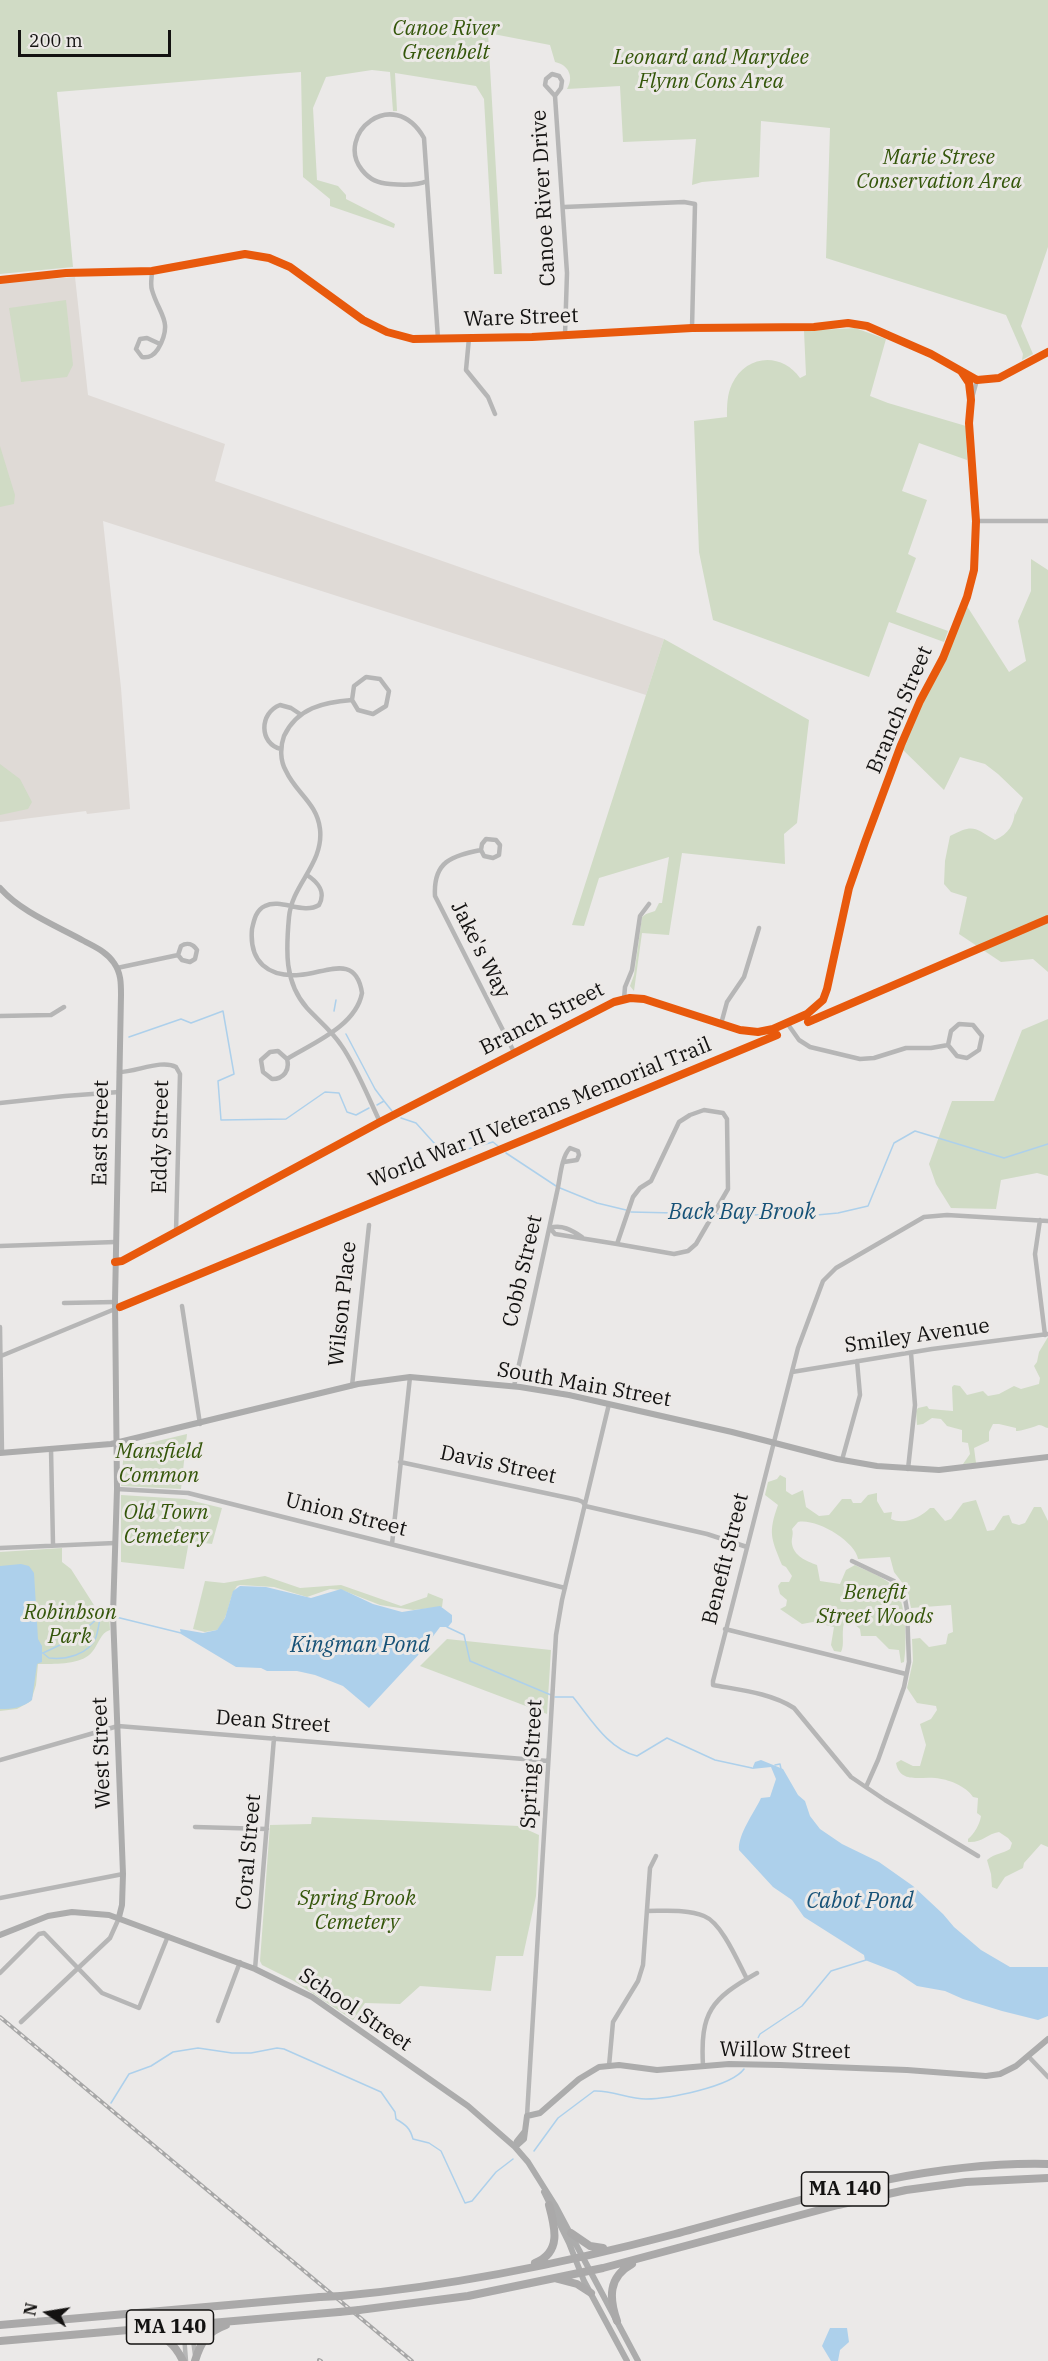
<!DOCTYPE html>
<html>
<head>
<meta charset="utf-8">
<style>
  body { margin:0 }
  #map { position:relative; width:1048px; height:2361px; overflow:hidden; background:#ebe9e8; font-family:"IBM Plex Serif",serif }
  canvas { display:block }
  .north { position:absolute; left:18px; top:2283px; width:60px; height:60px; -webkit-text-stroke:4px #ece9e7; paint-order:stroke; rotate:282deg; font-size:16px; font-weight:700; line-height:24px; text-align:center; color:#131211 }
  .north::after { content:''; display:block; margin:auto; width:21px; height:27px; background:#131211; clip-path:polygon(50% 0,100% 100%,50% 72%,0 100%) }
  .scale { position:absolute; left:18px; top:30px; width:153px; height:27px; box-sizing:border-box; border:3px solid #131211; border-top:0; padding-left:8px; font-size:18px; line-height:21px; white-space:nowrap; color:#131211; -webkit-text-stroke:4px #ece9e7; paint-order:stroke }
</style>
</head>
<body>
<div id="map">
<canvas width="1048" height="2361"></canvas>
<div class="north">N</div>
<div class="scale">200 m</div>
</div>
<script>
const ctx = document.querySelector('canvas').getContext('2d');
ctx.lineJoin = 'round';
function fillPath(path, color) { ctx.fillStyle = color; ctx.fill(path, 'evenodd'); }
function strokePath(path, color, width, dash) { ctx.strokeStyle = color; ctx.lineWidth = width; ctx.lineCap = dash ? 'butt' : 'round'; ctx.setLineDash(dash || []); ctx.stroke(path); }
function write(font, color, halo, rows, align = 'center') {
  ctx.font = font + ' "IBM Plex Serif",serif'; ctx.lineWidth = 6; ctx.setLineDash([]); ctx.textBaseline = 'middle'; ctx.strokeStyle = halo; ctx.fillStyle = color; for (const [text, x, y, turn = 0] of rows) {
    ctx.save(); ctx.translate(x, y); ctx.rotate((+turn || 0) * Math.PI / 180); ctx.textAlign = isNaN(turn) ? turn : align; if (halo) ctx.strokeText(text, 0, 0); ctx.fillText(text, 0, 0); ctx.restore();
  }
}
fillPath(new Path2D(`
  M75 277 88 395 225 444 215 481 664 639 646 695 103 521 121 688 130 809 87 814 86 811 0 822V283Z`), '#dfdad6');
fillPath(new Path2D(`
  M0 0H1048V247L1021 326 1033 354 1022 360 1023 354 1006 315 826 258 830 128 761 121 759 177 702 182 692 185 696 139 623 142 620 86 567 89C574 77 569 65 555 62L550 45 488 33 502 274H494L484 99 476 86 395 73 397 111H393L390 72 372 70 326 77 313 108 317 180 338 186 346 195V199L395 224 394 228 330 206V199L303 177 301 72 57 92 73 267 0 274Z
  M66 300 73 365 67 377 21 382 9 308Z
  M855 328 886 339 870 396 888 403 966 426 967 460 919 443 902 491 927 500 908 554 916 558 896 612 948 631 944 642 889 622 869 677 713 620 699 552 694 421 727 417C727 405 727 395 732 384 746 354 782 352 800 378L806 375 804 331Z
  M0 446 15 495 14 504 0 507Z
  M1031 559 1048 570V972L1033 959 1001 962 959 934 967 897 951 892 944 884 945 861 950 836C973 824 974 827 995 840 1009 834 1014 824 1015 811V815L1023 798 998 774 985 764 960 757 944 790 900 747 965 603 1009 672 1026 661 1018 621 1031 591Z
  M664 639 809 720 797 823 784 834 785 864 682 853 669 935 642 933 634 991 630 986 634 975 642 917 646 914 655 911 659 903H662L669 857 599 878 584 926 572 925Z
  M0 764 20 779 32 802 28 809 0 815Z
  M1048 1019V1176L1037 1173 1001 1180 996 1209 951 1208 936 1184 929 1164 952 1101H994L1022 1030Z
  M1048 1337V1428C1045 1428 1043 1425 1039 1425 1038 1425 1024 1431 1016 1431V1428L999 1424H993L989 1432V1441L974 1448 976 1463 963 1464 970 1454 968 1443 962 1442V1430L947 1426 941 1419 932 1418 923 1424 917 1425 916 1411 918 1408 927 1406 929 1409 953 1411 952 1387 954 1385 960 1386 967 1395 983 1391 988 1396 999 1394 1014 1386 1021 1389 1039 1384 1040 1378 1034 1366 1037 1362 1039 1352Z
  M187 1434 181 1489 121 1486 124 1449Z
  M780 1475 786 1478V1491L792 1495 803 1490 806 1507 819 1516 829 1515 842 1499H851L853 1503H861L868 1495 877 1493V1501L884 1513 892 1512 891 1519C904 1525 920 1518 930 1508H934L945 1521 951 1519 963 1503 976 1500 987 1531 994 1530 1003 1516 1009 1515 1012 1523 1019 1525 1025 1523 1034 1507H1041L1048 1521V1847L1041 1844 1024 1863 1023 1868 1005 1877 997 1889 992 1887 991 1874 987 1860C995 1853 1003 1854 1010 1849L1012 1843 1008 1838 999 1832C987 1834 982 1843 968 1842V1839C974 1834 980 1824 981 1816L977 1813 978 1798 973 1797C966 1786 948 1779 935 1778 920 1776 900 1784 896 1763L901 1760 913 1766H920L926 1745 920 1724 931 1719 937 1710 936 1706 917 1703 907 1688 913 1661 912 1639 920 1638 929 1647 946 1644 948 1634 953 1632 951 1605 911 1608 907 1589 894 1572 890 1557 858 1559C855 1541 816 1518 798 1522L792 1529C794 1535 791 1538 792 1544 794 1556 806 1561 817 1565L820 1581 840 1584 846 1570 855 1565C867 1571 882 1576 892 1585 907 1597 907 1645 904 1662L901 1663 899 1650 889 1649 876 1636H861L860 1629 853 1623H844C841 1635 845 1644 841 1652L834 1651 831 1645 834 1627 813 1622 802 1624 780 1609 786 1606 787 1600 780 1594 778 1586 781 1582H789L792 1576 786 1567 782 1565C771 1538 768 1533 778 1505L765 1495 768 1482 777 1479Z
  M121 1495 185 1499 222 1508 212 1544 189 1541 184 1569 121 1562Z
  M62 1548V1562L71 1569 99 1613 109 1612 110 1630C100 1633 99 1644 92 1652 82 1665 54 1664 38 1664L36 1685 31 1701 17 1709 0 1711V1552Z
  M265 1576 300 1588 341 1585 401 1606 427 1597 428 1593 443 1599 442 1607 413 1610 380 1605 342 1590 330 1589 307 1597 274 1587 240 1585 237 1586C227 1600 230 1617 217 1630L205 1632 193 1629 205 1581 224 1583Z
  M447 1639 551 1650 547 1714 420 1666Z
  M312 1817 519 1826 539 1835 536 1896 523 1956H496L491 1991 420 1986 400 2004 365 2003 353 2020 294 1981 262 1965 260 1961 270 1825 311 1824Z`), '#d0dbc5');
fillPath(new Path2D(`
  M21 1564 29 1566 34 1573 38 1639 42 1646V1662L37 1664 32 1700C22 1708 13 1709 0 1709V1566Z
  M240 1586 266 1587 311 1598 341 1589 373 1604 402 1612 440 1606 452 1615V1622L448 1627H440L422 1651 369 1708 343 1686 315 1675 297 1671H267L261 1668 236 1667 181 1634 180 1629 203 1633 217 1630 225 1618 233 1591Z
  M761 1760 783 1769 798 1795 805 1801 810 1816 820 1829 842 1844 879 1862 913 1886 943 1914 954 1927 981 1950 1010 1967H1048V2016L1038 2020 1002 2011 963 1999 945 1991 917 1986 896 1972 865 1960 864 1955 804 1917 792 1900 773 1887 739 1850C738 1834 754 1813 761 1798L770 1797 776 1779 771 1767 752 1769 755 1762Z
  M830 2328H847L849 2342 840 2350 838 2361H831L822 2346Z`), '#add0eb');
strokePath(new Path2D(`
  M334 1011 336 1000
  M346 1034 375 1089 384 1101
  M129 1037 181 1019 191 1023 223 1011 234 1074 218 1081 221 1120 286 1119 325 1092 339 1093 347 1112 356 1115 369 1108
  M377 1105 384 1101 392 1111
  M401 1118 416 1123 434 1143 445 1150H464L493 1142 498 1146
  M506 1153 556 1186
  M560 1188 597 1203 626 1210
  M631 1212 806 1216 838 1213 868 1206 894 1143 915 1131 1004 1158 1048 1144
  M116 1617 181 1633
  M447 1627 464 1635 470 1661 551 1695
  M40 1653H43L75 1638 97 1619 111 1617
  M44 1654 49 1658C65 1660 89 1655 96 1637 98 1631 99 1624 100 1618
  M555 1697H573C591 1719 608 1749 637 1756L667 1738 715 1760 752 1768
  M775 1765 780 1764 781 1769
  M747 2059 760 2034 802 2006 831 1971 866 1960
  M111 2103 129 2074 151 2066 173 2052 198 2048 232 2053H251L277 2048 284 2049 381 2092 395 2112 396 2119C406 2125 410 2128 413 2139L429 2143 441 2151 465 2203 472 2201 496 2172 513 2159
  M534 2151 558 2118 594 2091C612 2090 628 2099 646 2099 667 2099 731 2087 744 2069`), '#add0eb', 1.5);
strokePath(new Path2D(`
  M555 96 561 88 562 81 559 76 552 74 546 79 545 85 555 96 567 273 565 335
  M427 181C417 186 402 185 390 184 378 183 370 180 362 170 334 135 393 84 424 138L438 339
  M564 207 684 202 695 204 692 328
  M152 271C152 277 150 284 152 290 159 315 174 321 158 349 154 355 150 358 142 357L136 349 140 339 147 338 160 344
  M0 280 66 273 152 271 245 254 269 258 290 267 363 320 387 332 413 339 532 337 692 328 814 327 848 323 867 326 931 354 977 380 999 378 1048 352
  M469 338 466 370 488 397 495 414
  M972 398 977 380
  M976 521H1048
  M352 700 354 686 366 677 380 679 389 691 386 706 373 714 358 710 352 700C324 702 297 708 284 736 280 747 280 761 286 771 296 793 317 803 320 829 324 864 292 884 289 917 286 950 284 982 307 1008 318 1020 332 1031 341 1045 356 1066 369 1099 380 1122
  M281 749C259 744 259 713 280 705L291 708 300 714
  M481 850 482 844 486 839 496 840 500 845 499 855 493 858 484 856 481 850C452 856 433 861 435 896L514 1052
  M117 968 178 955 182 960 190 962 195 959 197 950C193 944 187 942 181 946L178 955
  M624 999 625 987 632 970 640 916 649 904
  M0 1016 51 1015 64 1007
  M787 1023 799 1040 810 1047 860 1059 874 1058 906 1048H931L948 1045 957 1056 967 1058 979 1050 982 1036 973 1025 959 1024 951 1031 948 1045
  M721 1024 727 1002 744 977 759 928
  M287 1059 278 1051 270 1052 261 1060 263 1072 272 1079C284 1079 290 1070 287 1059 313 1043 356 1026 362 993 356 952 324 974 299 975 268 977 249 962 252 929 254 920 256 910 265 906 281 898 303 915 319 905 326 892 319 883 307 875
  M119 1072C136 1072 162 1059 176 1067L180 1074 176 1232
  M0 1103 65 1096 119 1092
  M1040 1220 1035 1254 1045 1335
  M550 1228 555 1234 617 1244 633 1197 640 1188 651 1181 679 1122 690 1115 704 1110 723 1113 727 1119 728 1189 696 1244 688 1251 674 1254 617 1244
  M550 1228C561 1224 572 1230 582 1237
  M0 1246 115 1242
  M115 1262 122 1261 380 1122 614 1002 630 998 644 999 740 1030 758 1032 773 1029 807 1014 823 1000 827 989 849 888 865 842 901 745 920 701 943 658 967 597 974 570 976 521 969 423 971 400 969 383 961 371
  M64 1303 115 1302
  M182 1306 200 1424
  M0 1327 2 1453
  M1 1356 115 1309
  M792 1372 932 1349 1048 1334
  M352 1386 369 1225
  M514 1386C529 1322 543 1257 557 1192 560 1180 561 1157 570 1148L578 1151 579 1155 577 1160 564 1162
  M51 1449 53 1544
  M842 1460 860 1395 857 1361
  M400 1462 578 1500 583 1502 585 1506 707 1534 747 1547
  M908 1469 915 1405 911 1353
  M117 1489 188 1493 565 1588
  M392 1544 410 1377
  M0 1548 115 1543
  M852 1561 894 1581 904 1593 907 1610 909 1662 904 1687 878 1760 866 1787
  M725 1629 906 1674
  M0 1760 118 1726 548 1761
  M195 1827 267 1829
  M978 1856 885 1800 851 1777 794 1708C771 1693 740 1690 713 1685V1681L798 1348 823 1281 836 1268 924 1217 947 1215 1048 1221
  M0 1898 123 1874
  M647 1911C665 1911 688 1909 704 1916 722 1923 738 1962 747 1979
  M255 1969 274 1738
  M0 1973 39 1934 44 1933 102 1993 139 2008 168 1936
  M218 2021 240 1962
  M21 2022 110 1938 119 1918
  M1029 2057 1048 2077
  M609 2066 613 2022 638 1981 643 1965 650 1868 656 1856
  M703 2066C700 2012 711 1999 757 1973
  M527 2116 556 1635 562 1600 609 1404
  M182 2310 186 2361
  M184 2325 193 2340 195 2355`), '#b6b6b6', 4.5);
strokePath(new Path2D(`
  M0 888C21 912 57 926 84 941 95 947 107 952 114 963 121 973 121 983 121 995L115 1302 117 1489 113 1614 123 1874 122 1905 119 1917
  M0 1453 111 1444 358 1384 410 1377 520 1387 569 1395 732 1432 837 1459 877 1466 939 1470 1048 1457
  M0 1935 48 1916 72 1912 109 1915 255 1969 312 1997 468 2106 515 2147 528 2162 555 2205 638 2361
  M515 2147 524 2139 527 2116 540 2113 579 2079 599 2067 619 2065 657 2070 729 2064 780 2065 907 2070 986 2076 1000 2074 1016 2066 1048 2039
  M515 2147 517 2141 525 2131
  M544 2192 569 2243 584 2281 627 2361`), '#acacac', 6);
strokePath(new Path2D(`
  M571 2233 590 2246 603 2248
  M535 2263C562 2252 555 2227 549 2205
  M558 2279 577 2284 591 2293
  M341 2296C454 2286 565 2263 675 2234 797 2201 920 2161 1048 2164
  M359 2310 468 2296 603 2268 838 2205 906 2190 966 2182 1048 2178
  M617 2321C609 2298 608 2277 632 2264
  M0 2325 320 2297
  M146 2331C165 2336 175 2344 183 2361
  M0 2341 339 2312
  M195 2361C201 2341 207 2332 226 2325`), '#aaa9a9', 8);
const rail = new Path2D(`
  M0 2017 412 2361
  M319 2360 321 2361`);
strokePath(rail, '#a7a7a7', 4);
strokePath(rail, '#ece9e7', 1.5, [4.5]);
strokePath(new Path2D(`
  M320 2297 341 2296
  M339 2312 359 2310`), '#aaa9a9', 8);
strokePath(new Path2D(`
  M0 280 66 273 152 271 245 254 269 258 290 267 363 320 387 332 413 339 532 337 692 328 814 327 848 323 867 326 931 354 977 380 999 378 1048 352
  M808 1022 1048 919
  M115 1262 122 1261 380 1122 614 1002 630 998 644 999 740 1030 758 1032 773 1029 807 1014 823 1000 827 989 849 888 865 842 901 745 920 701 943 658 967 597 974 570 976 521 969 423 971 400 969 383 961 371
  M120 1307 777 1035`), '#e8590c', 8);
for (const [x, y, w] of [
  [845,2189,87],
  [170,2327,87]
]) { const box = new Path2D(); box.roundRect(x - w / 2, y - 17, w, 34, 4.5); ctx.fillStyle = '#ece9e7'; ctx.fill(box); strokePath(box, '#131211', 1.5); }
write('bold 20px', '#131211', null, [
  ["MA 140",845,2189],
  ["MA 140",170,2327]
]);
write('italic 21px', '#34560a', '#ece9e7', [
  ["Canoe River",446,29],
  ["Greenbelt",446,53],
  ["Leonard and Marydee",711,58],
  ["Flynn Cons Area",711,82],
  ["Marie Strese",939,158],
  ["Conservation Area",939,182],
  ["Mansfield",159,1452],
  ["Common",159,1476],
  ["Old Town",166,1513],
  ["Cemetery",166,1537],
  ["Benefit",875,1593],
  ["Street Woods",875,1617],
  ["Robinbson",70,1613],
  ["Park",70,1637],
  ["Spring Brook",357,1899],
  ["Cemetery",357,1923]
]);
write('21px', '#131211', '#ece9e7', [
  ["Canoe River Drive",544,198,-93],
  ["Ware Street",521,318,-2],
  ["Branch Street",900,710,-67],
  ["Jake's Way",480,950,63],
  ["Branch Street",542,1019,-27],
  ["World War II Veterans Memorial Trail",540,1113,-22],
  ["East Street",101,1133,-89],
  ["Eddy Street",161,1137,-89],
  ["Cobb Street",523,1271,-77],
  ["Wilson Place",343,1304,-84],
  ["Smiley Avenue",917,1336,-8],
  ["South Main Street",584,1385,10],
  ["Davis Street",498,1465,12],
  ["Union Street",346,1515,14],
  ["Benefit Street",726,1559,-76],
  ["Dean Street",273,1722,4],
  ["West Street",102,1753,-92],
  ["Spring Street",532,1764,-87],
  ["Coral Street",249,1852,-85],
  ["School Street",355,2010,34],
  ["Willow Street",785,2051,1]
]);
write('italic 22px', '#175277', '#ece9e7', [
  ["Back Bay Brook",742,1213],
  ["Kingman Pond",360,1646],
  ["Cabot Pond",860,1902]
]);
</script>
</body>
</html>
